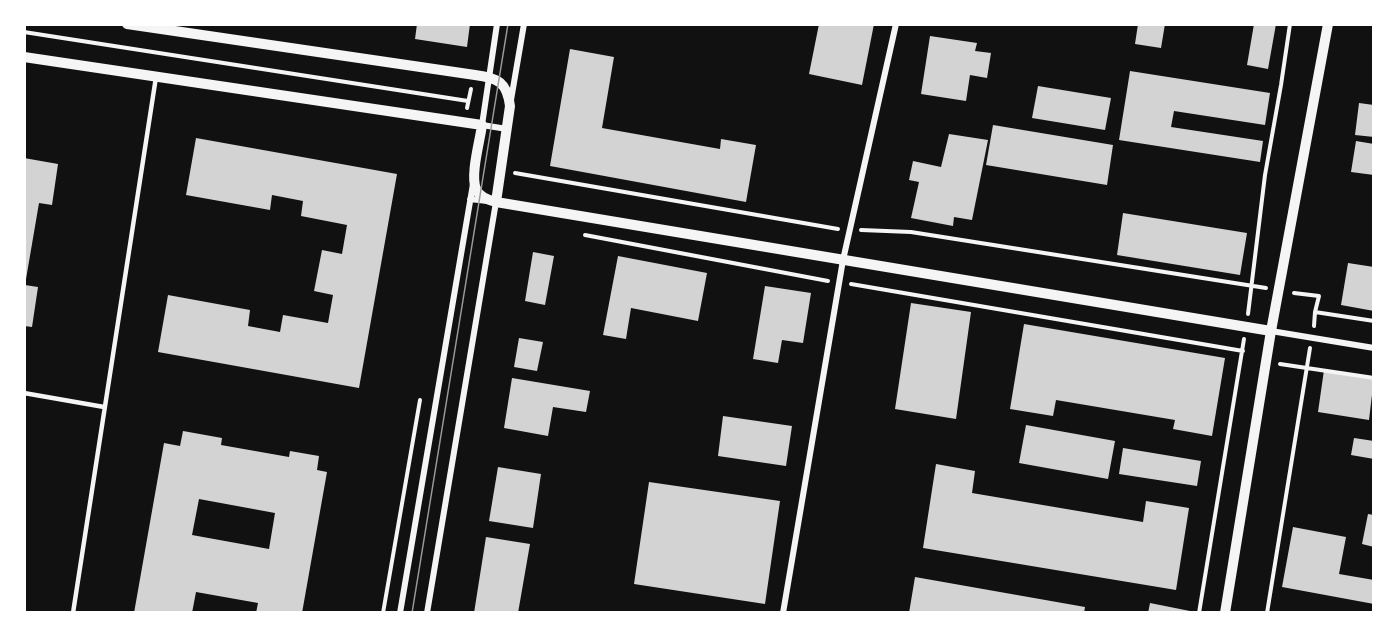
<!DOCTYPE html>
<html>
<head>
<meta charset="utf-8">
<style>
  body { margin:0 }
  #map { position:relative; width:1398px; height:637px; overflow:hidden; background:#111; font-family:Commissioner,sans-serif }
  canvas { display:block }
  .frame { position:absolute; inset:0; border:26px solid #fff; pointer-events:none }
</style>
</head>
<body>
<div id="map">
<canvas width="1398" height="637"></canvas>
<div class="frame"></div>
</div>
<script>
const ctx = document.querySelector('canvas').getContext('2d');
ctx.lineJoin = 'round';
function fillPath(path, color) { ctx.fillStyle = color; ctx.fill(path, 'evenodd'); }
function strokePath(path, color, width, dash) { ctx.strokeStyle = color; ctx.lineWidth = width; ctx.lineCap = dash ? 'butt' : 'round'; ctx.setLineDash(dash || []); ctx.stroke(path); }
fillPath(new Path2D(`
  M417 24H470L467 47 415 39Z
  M819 24H874L862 85 809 74Z
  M1138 24H1165L1161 48 1135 44Z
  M1254 24H1276L1268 69 1247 65Z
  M930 36 977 43 975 51 991 53 987 78 970 75 966 101 921 94Z
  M570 49 614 57 602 128 720 149 721 139 756 145 746 202 550 166Z
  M1130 71 1270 93 1265 125 1174 111 1171 127 1263 141 1260 162 1119 140Z
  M1038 86 1111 98 1105 130 1032 118Z
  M1359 103 1374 105V137L1355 135Z
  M993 125 1113 145 1107 185 986 165Z
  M949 134 988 140 972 220 954 217 953 226 911 218 919 182 909 180 913 161 941 167Z
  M196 138 397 174 359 388 158 352 168 295 250 310 248 326 280 332 283 315 328 323 333 295 314 291 322 250 342 254 347 225 301 216 303 201 272 195 270 210 186 195Z
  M1356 141 1374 144V175L1351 172Z
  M24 158 58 164 52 205 39 203 25 285 38 287 32 327 24 326Z
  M1123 213 1247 233 1240 275 1117 255Z
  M533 252 554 256 545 305 525 301Z
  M618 256 707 273 698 321 631 308 626 339 603 335Z
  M1348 263 1374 267V311L1341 305Z
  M765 286 811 293 803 343 782 340 778 363 753 359Z
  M911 303 971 312 956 419 895 409Z
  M1024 324 1225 358 1212 436 1173 429 1175 420 1056 400 1053 416 1010 409Z
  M519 338 543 342 537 371 514 367Z
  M1324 370 1374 378 1369 420 1318 412Z
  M512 378 590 391 586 412 553 407 548 436 504 428Z
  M723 416 792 426 786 466 718 456Z
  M1026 425 1115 441 1108 479 1019 463Z
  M183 431 222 438 221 445 289 457 290 451 319 456 317 470 327 472 302 613H256L258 603 196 592 192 613H134L164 443 180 446ZM199 499 275 513 269 549 192 535Z
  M1354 438 1374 441V459L1351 455Z
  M1123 448 1201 461 1197 486 1119 474Z
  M936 464 975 471 972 493 1143 522 1146 501 1189 508 1176 590 923 548Z
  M498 467 541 474 533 528 489 521Z
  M649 482 780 501 765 604 634 584Z
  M1368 514 1374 515V547L1362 544Z
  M1293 527 1346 537 1339 574 1374 580V604L1282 587Z
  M486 537 530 544 518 613H474Z
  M915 577 1085 607 1084 613H909Z
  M1150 603 1195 612V613H1148Z`), '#d3d3d3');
strokePath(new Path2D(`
  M24 32 468 101
  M467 108 471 89
  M515 173 838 229
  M861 230 911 232 1266 288
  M585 235 828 281
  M851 284 1243 351
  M1294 293 1319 296 1315 312 1374 321
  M1248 314 1265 175 1281 85 1290 24
  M1314 326 1315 312
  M1280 364 1374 378
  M383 613 420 400
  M1199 613 1244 339
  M1267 613 1310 348`), '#f5f5f5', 4);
strokePath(new Path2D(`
  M24 393 104 407
  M73 613 156 77`), '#f5f5f5', 4.5);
strokePath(new Path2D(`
  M497 24 482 125 507 129
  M511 100 524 24
  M1271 331 1374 348
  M400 613 473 184
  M427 613 496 202 470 199
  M783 613 843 260 896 24`), '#f5f5f5', 6);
strokePath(new Path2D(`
  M127 24 475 75C498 78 507 82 510 106L496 202
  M24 57 482 125C480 141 470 175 476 189 479 197 488 200 496 202L1271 331
  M1225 613 1271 331 1328 24`), '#f5f5f5', 10);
strokePath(new Path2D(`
  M412 613 508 24`), '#9a9a9a', 1.5);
</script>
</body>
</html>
